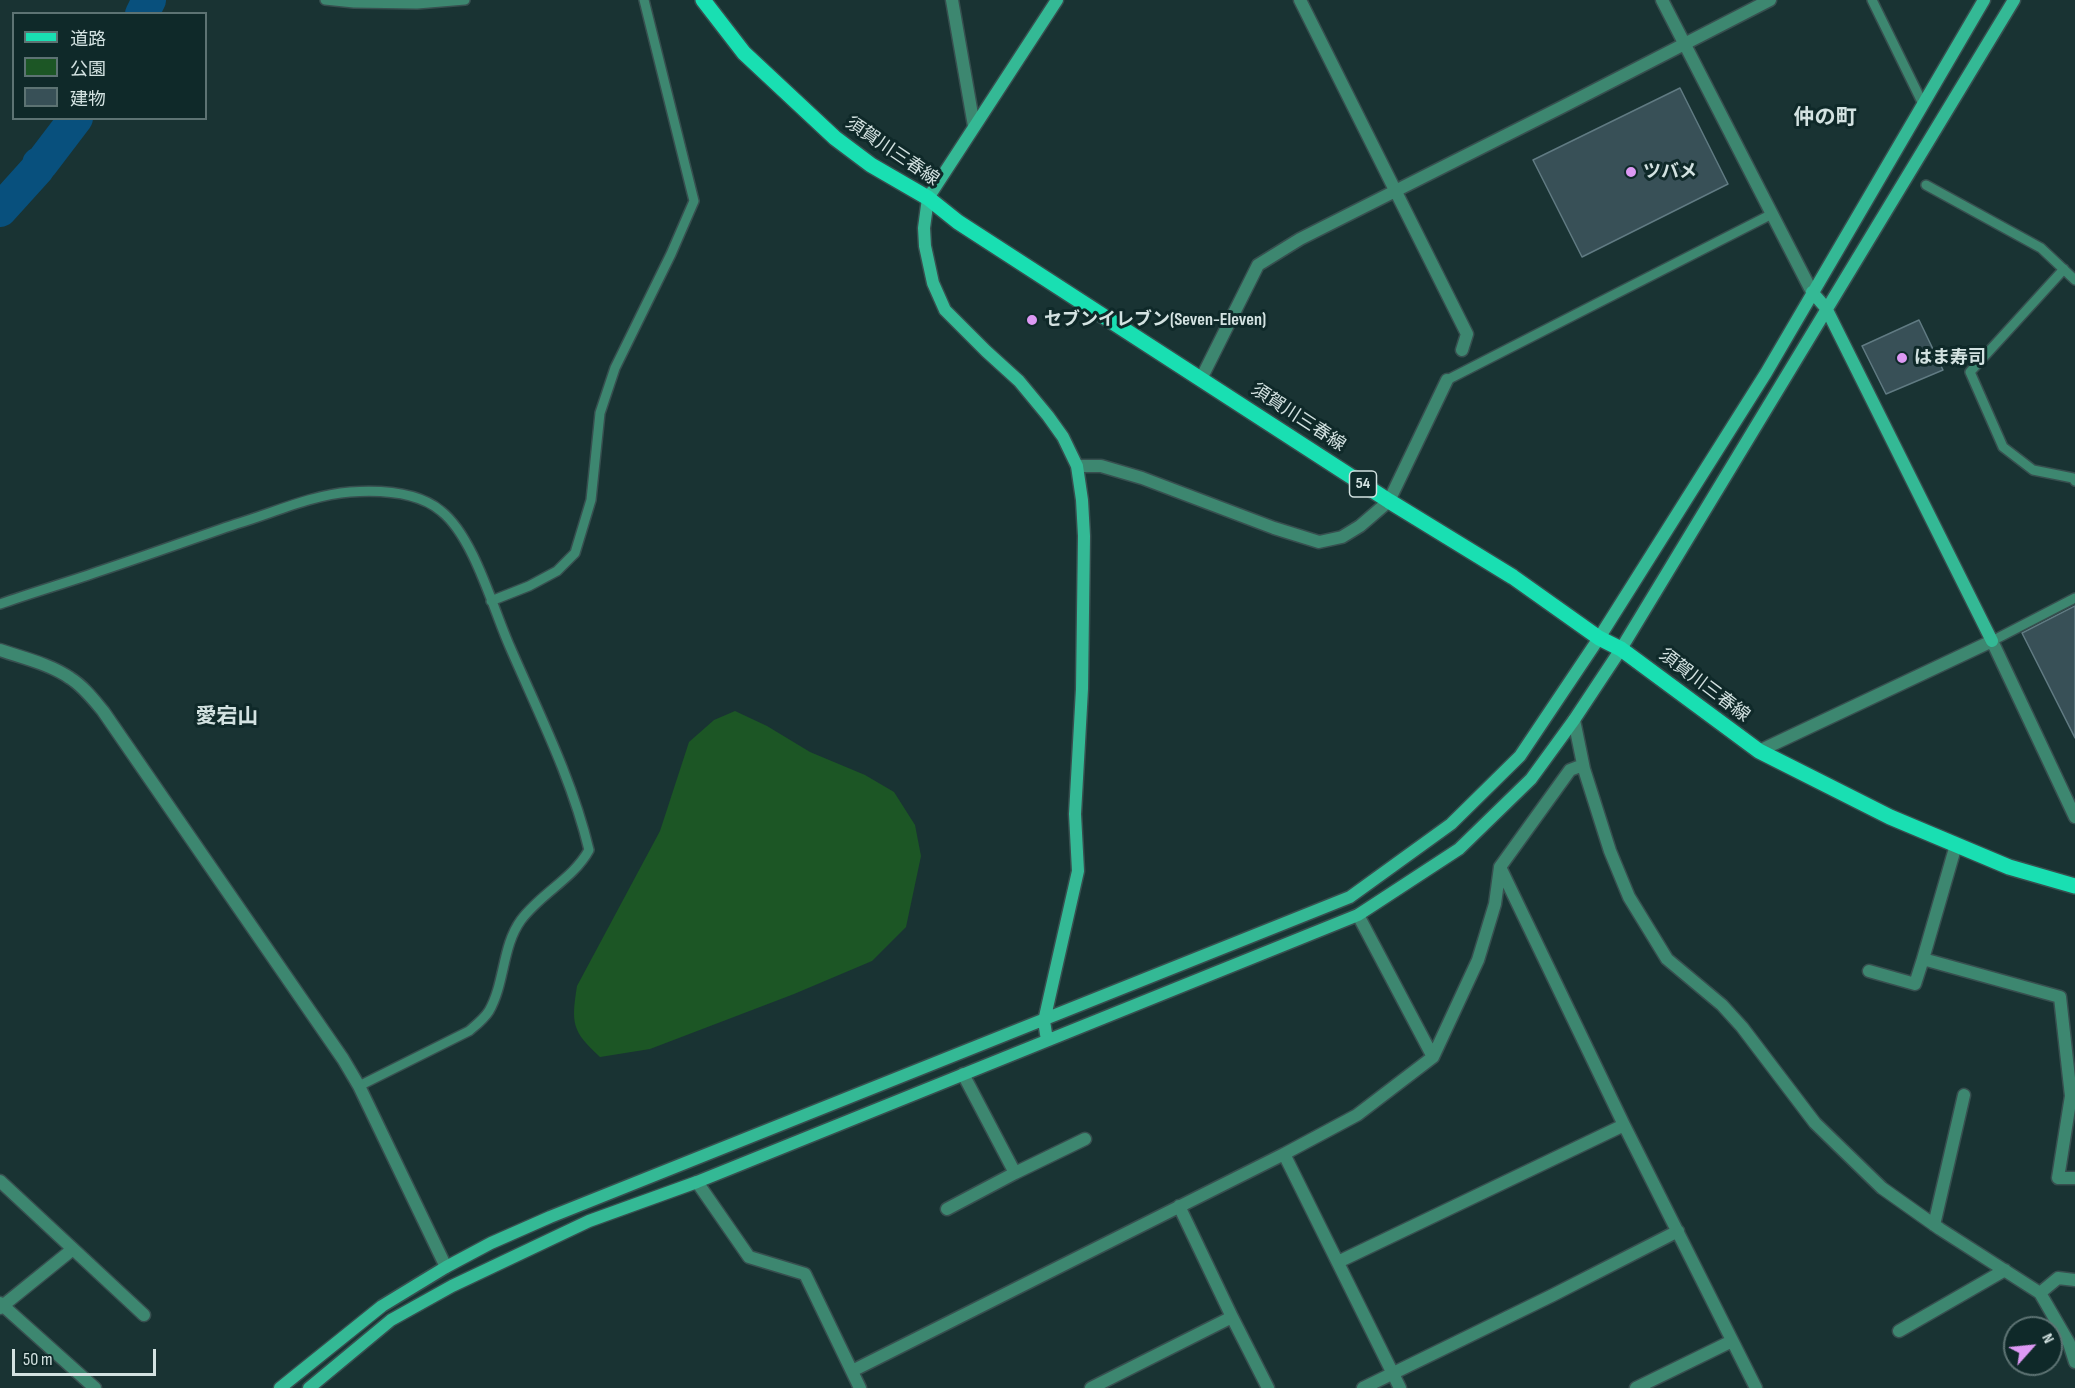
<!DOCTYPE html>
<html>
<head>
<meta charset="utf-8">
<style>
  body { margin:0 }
  #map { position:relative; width:2075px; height:1388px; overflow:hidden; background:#193333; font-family:"Sofia Sans Condensed","Noto Sans JP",sans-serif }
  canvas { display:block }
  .legend { position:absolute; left:12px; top:12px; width:195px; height:108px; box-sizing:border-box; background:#0f2929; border:2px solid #5d7373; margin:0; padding:8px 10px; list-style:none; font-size:18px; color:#d3e2e1 }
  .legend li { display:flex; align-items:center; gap:12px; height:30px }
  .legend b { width:30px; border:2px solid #5d7373 }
  .north { position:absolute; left:2003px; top:1316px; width:60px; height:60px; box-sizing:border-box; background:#0f2929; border:2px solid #5d7373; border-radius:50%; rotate:63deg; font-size:16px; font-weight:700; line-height:24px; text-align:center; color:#d3e2e1 }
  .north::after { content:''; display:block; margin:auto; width:21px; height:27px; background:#dd99f4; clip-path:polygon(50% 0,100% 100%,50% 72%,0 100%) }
  .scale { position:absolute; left:12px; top:1349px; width:144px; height:27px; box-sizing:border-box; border:3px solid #d3e2e1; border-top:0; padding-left:8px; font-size:18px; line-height:21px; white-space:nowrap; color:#d3e2e1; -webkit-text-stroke:4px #0f2929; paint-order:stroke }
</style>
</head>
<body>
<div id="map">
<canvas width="2075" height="1388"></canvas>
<ul class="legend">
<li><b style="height:8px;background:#19dfb2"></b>道路</li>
<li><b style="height:16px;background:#1c5625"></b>公園</li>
<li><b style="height:16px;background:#385057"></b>建物</li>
</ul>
<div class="north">N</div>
<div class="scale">50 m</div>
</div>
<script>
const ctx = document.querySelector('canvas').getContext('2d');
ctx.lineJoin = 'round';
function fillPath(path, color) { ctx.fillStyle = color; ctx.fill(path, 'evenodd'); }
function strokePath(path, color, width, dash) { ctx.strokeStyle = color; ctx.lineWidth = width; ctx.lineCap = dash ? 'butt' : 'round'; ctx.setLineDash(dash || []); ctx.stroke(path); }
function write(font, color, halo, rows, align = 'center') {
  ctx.font = font + ' "Sofia Sans Condensed","Noto Sans JP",sans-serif'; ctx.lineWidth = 6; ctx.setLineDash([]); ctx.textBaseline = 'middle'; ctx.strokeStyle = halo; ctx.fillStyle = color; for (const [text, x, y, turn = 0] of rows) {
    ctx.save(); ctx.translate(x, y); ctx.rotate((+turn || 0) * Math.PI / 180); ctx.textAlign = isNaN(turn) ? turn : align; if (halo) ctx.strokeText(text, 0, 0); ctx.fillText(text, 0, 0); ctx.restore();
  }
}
fillPath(new Path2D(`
  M735 711 767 726 810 752 865 775 894 792 915 825 921 856 906 927 872 961 794 994 650 1049 600 1057C572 1031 571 1024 577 986L660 831 689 742 714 720Z`), '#1c5625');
strokePath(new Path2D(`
  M142 14 149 0
  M0 210 38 168 39 164H41L76 118`), '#08507d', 34);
const building = new Path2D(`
  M1680 88 1728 184 1582 257 1533 160Z
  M1919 320 1943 370 1886 394 1862 346Z
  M2075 606V738L2022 633Z`);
fillPath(building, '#385057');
strokePath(building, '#617b83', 1.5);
const lane = new Path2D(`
  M325 0 354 3 417 4 465 0
  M1872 0 1923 104
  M1926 185 2041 248 2075 280
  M2064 269 1970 372 2003 447 2033 470 2073 478 2075 481
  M1447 380 1772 214
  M491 601 529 586 557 571 575 553 591 500 600 413 615 368 671 254 694 201 644 0
  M0 604C34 592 69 582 103 570 148 555 192 539 236 524 273 513 311 495 350 492 379 490 417 491 441 511 474 537 493 609 510 647 539 714 572 779 589 850 573 879 541 893 521 920 502 946 505 983 489 1011 484 1019 476 1025 469 1031L359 1086
  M1992 641 2075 598`);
const street = new Path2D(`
  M952 0 974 126
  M1300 0 1467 334 1462 350
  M1662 0 1812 292
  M1201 379 1258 265 1300 239 1562 107 1770 0
  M1077 466H1101L1142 478 1274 528 1319 542 1342 537 1360 526 1389 501 1447 380
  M0 650C23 658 50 664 70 678 83 686 93 699 103 711L343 1059 359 1086 446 1267
  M1574 720 1584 769 1610 851 1629 897 1667 959 1722 1005 1742 1027 1815 1123 1882 1188 1940 1229 2040 1293 2069 1343 2075 1362
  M1759 751 1992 641 2075 817
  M1956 845 1923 959 2060 997 2071 1096 2058 1178H2075
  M1500 867 1624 1125 1756 1388
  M1358 915 1433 1057
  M1869 971 1915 984 1923 959
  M1284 1154 1400 1388
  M1015 1173 1085 1139
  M0 1181 144 1315
  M697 1182 749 1257 805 1274 860 1388
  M1179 1206 1232 1317 1268 1388
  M947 1209 1015 1173 963 1074
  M1934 1225 1964 1095
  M1338 1262 1624 1125
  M2040 1293 2058 1278 2075 1280
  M0 1303 95 1388
  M0 1308 73 1249
  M1899 1331 2005 1270
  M852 1371 1284 1154 1357 1115 1433 1057 1478 960 1495 904 1500 867 1570 770 1583 765
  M1091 1388 1232 1317
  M1363 1388 1553 1295 1678 1231
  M1636 1388 1732 1341`);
const secondary = new Path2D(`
  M1812 292 1826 308 1992 641
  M1047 1040 1044 1021 1078 871 1075 814 1082 689 1084 536 1082 500 1077 466 1063 437 1048 416 1019 381 986 351 945 310 933 283 925 246 924 228 928 198 1057 0
  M280 1388 382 1306 446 1267 491 1243 550 1217 1350 897 1451 824 1520 756 1599 638 1766 373 1984 0
  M309 1388 391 1320 452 1286 589 1221 697 1182 1358 915 1459 849 1531 779 1574 720 1621 649 2014 0`);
const primary = new Path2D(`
  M703 0 744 53 835 138 871 165 928 198 958 222 1389 501 1513 577 1599 638 1621 649 1759 751 1890 817 2009 867 2075 886`);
strokePath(lane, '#374f4f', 12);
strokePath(street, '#374f4f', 15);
strokePath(secondary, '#374f4f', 15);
strokePath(primary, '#374f4f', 18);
strokePath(lane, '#3d8770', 9);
strokePath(street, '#3d8770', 12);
strokePath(secondary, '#34b995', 12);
strokePath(primary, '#19dfb2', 15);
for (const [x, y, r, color] of [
  [1631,172,6,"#dd99f4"],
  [1032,320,6,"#dd99f4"],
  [1902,358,6,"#dd99f4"]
]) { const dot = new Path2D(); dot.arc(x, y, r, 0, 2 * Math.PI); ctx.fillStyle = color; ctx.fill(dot); strokePath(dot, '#0f2929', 2); }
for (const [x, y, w] of [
  [1363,484,27]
]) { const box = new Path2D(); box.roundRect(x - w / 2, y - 13, w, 26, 4.5); ctx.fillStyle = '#0f2929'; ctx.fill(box); strokePath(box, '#d3e2e1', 1.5); }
write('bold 16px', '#d3e2e1', null, [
  ["54",1363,484]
]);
write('18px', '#d3e2e1', '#0f2929', [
  ["須賀川三春線",892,152,34],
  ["須賀川三春線",1298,418,33],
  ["須賀川三春線",1704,686,37]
]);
write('bold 18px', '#d3e2e1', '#0f2929', [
  ["ツバメ",1643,172],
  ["セブンイレブン(Seven-Eleven)",1044,320],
  ["はま寿司",1914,358]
], 'left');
write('bold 21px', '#d3e2e1', '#0f2929', [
  ["仲の町",1825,119],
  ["愛宕山",227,718]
]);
</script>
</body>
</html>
